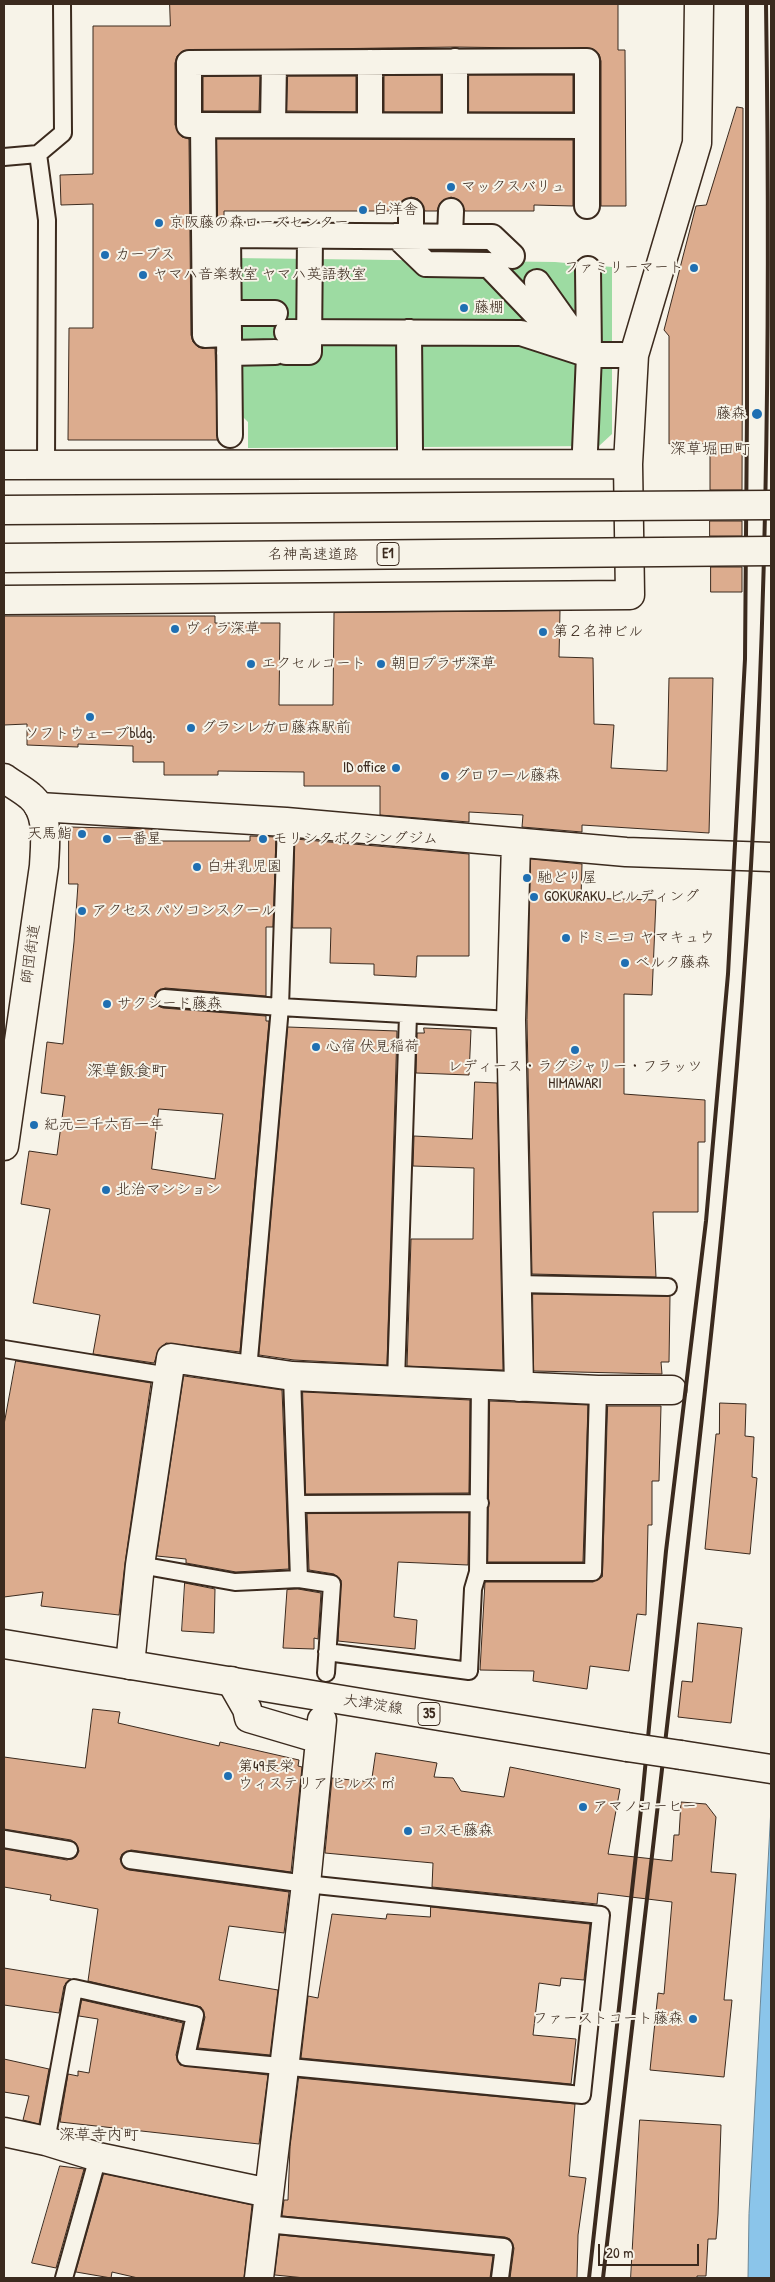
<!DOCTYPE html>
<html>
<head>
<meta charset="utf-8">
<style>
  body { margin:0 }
  #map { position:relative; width:775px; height:2282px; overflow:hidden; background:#f7f3e8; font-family:"Patrick Hand",sans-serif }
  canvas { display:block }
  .frame { position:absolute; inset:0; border:5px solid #3b2a1e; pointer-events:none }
  .scale { position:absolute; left:598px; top:2244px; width:101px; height:22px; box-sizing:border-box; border:2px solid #3b2a1e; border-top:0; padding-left:6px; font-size:15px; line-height:18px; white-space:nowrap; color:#3b2a1e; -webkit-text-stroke:4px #f7f3e8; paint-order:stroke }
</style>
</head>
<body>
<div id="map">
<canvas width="775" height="2282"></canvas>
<div class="frame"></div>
<div class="scale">20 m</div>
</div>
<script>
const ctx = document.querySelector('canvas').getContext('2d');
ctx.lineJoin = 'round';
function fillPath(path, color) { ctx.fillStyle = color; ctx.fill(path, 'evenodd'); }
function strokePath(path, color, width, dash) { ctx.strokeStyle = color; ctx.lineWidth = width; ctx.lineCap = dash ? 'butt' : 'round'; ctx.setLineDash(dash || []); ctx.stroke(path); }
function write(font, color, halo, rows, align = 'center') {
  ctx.font = font + ' "Patrick Hand","Klee One",sans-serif'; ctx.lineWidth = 4; ctx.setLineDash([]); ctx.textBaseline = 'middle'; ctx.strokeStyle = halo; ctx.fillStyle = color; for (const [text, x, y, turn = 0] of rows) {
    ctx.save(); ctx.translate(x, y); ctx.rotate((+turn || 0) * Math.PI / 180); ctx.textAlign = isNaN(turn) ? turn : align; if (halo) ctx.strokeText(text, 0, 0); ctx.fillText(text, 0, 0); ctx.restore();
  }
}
fillPath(new Path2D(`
  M232 258 555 262 612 267V434L599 446 248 448V422L243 417 242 383H230Z`), '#9ddba2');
const water = new Path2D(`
  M771 1808V2278H748L749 2214Z`);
fillPath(water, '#8bc5ea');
strokePath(water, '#6b8798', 1);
const building = new Path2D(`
  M170 4H618V50H625L626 206H601V61L599 54 593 49 455 47 183 51 177 56 175 63V125L182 137 189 139 191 335 193 342 198 347 215 348 218 440H68L69 328H93V204L61 205 60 175 93 174V26H170Z
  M441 75V112H384V76Z
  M469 75H573V112H469Z
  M260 76 259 111H203V77Z
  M288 76H356V112L287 111Z
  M737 107 743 108 742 490H710V444H669V336L664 330 696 206 706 205Z
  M217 139 573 140V206L534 205V211H465L459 200 451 197 440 203 437 211H425L418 199 411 197 399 204 397 211H224V221L218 223Z
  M710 521H742V536H710Z
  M711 567H742V592H711Z
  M560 611 559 657 593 658 594 724 614 725 611 768 667 771 669 678H713L709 833 582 825V832L522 827 523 815 469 812V822L380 815V786H304V772L218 771V775H164V762H133V746L78 744V747L27 745V724L4 725V616H215V623H280L279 705H333L334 613Z
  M69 827 152 829 151 841H250V836L276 837 273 927H266V996L165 988 156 992 154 998 158 1006 163 1008 266 1016V1021H269L240 1352 166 1343 159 1349 154 1363 93 1354 100 1315 33 1303 50 1209 21 1204 29 1151 57 1155 65 1096 41 1093 47 1042 63 1044 74 942 78 884H69ZM159 1109 223 1114 215 1179 152 1169Z
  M295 839 469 854V956H417L416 977 374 975V964L330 963 331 928H293Z
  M531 859 582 864 581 898 656 900 652 995 624 994V1094L705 1100V1142H698V1212H653L656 1277 532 1274 527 1020Z
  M288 1027 397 1031 387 1365 294 1360 259 1355Z
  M424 1028 471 1030 469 1075 416 1073 417 1033H424Z
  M475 1082 497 1083 503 1370 407 1366 411 1239H473L474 1168 413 1166 414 1136 472 1139Z
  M533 1294 670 1296 669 1362H661L662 1374 534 1371Z
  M16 1361 151 1383 125 1563 119 1615 41 1606 43 1592 4 1597V1425Z
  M184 1376 282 1390 289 1569 236 1572 186 1563V1559L157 1556Z
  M303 1392 470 1400 469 1493 306 1494Z
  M490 1401 588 1405 583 1562H488Z
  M720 1403 746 1404 745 1436 754 1437 752 1477 757 1478 750 1554 705 1549 716 1434H719Z
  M608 1406H661L659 1481H652V1525H648L646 1615 637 1614 629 1671 590 1666 587 1689 533 1681 534 1671 480 1670 485 1582H593L602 1577Z
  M469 1513 468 1565 398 1562 394 1617 417 1620 415 1649 338 1641 341 1580 334 1574 309 1570 307 1514Z
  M185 1583 215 1589 214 1633 182 1631Z
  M298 1589 321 1593 318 1639 314 1638V1649L283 1648 287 1590Z
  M698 1623 742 1628 731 1723 678 1717 682 1681 692 1682Z
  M93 1709 120 1712 118 1723 219 1746 220 1742 299 1760 298 1766 302 1767 291 1872 131 1850 122 1854 120 1859 124 1868 129 1870 289 1892 284 1933 229 1926 219 1980 278 1990 270 2055 198 2048 205 2017 201 2007 88 1981 98 1909 50 1900 51 1895 4 1887V1849L67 1860 76 1857 79 1851 76 1843 71 1840 4 1829V1757L85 1768Z
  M376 1753 437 1763 434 1777 453 1778 461 1791 504 1797 510 1767 620 1789 608 1854 672 1861 674 1835H679L681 1802 706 1804 716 1817 711 1872 736 1874 724 2000H732L724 2077 650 2070 658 1993 664 1994 672 1902 598 1893 597 1904 432 1887 433 1863 325 1853 332 1778 371 1782Z
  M431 1907 590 1924 584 1980 561 1978 560 1986 539 1983 533 2035 576 2039 571 2084 301 2058 308 1996 318 1998 332 1914 386 1919 387 1914 430 1917Z
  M4 1968 71 1979 64 1986 59 2013 4 2005Z
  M82 2000 183 2023 176 2055 180 2065 268 2075 259 2144 60 2122 68 2074 78 2076V2071L89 2073 98 2019 79 2016Z
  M4 2059 49 2069 39 2124 23 2120 29 2096 4 2092Z
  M299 2078 575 2104 569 2176 586 2178 578 2235 577 2278H510L514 2248 510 2239 505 2237 282 2216 284 2200H288L290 2147Z
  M640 2120 721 2125 718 2214 716 2239H708L706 2276H697V2278H631Z
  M60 2166 84 2169 56 2268 32 2263Z
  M104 2174 252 2205 244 2278H138L112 2272 111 2278 76 2272Z
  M280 2235 493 2256 490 2278H305L275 2275Z`);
fillPath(building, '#dcac8e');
strokePath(building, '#3b2a1e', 1);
const service = new Path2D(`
  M38 154 47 220 46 464
  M4 157 38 154 63 133 62 4
  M164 998 280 1007 511 1020
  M516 1284 668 1287
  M4 1349 169 1376
  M248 1370 280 1007 286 822
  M292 1376 299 1579
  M396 1381 408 1015
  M297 1504 480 1503
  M140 1565 235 1582 299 1579 332 1584 326 1673
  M478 1572H593L598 1390
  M327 1652 469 1671 473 1589 478 1572 480 1385
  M4 1839 69 1850
  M46 2141 74 1988 195 2015 186 2057 582 2095 601 1915 306 1884 130 1860
  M266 2224 504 2247 500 2278
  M64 2278 98 2157`);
const pedestrian = new Path2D(`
  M455 61V125
  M370 62V125
  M203 125H189V63L587 61V126
  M273 125 274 63
  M411 211V236
  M228 234 230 435
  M224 235 492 237 512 256
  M397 236 426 264 489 265 535 313 576 345
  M450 236 451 211
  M537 282 574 334
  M229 313H275
  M287 332 521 333 589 355H622
  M409 332 410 450
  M225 334 205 335 203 125 587 126V206
  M286 352H309L310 235
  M229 353 275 352
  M585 450 589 355 588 269`);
const minor = new Path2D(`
  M4 465 628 464 634 355 697 143 699 4
  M4 600 630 595 628 464
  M39 807 286 822 626 852 771 857
  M516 843 511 1020 519 1387
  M130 1665 140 1565 171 1358 292 1376 598 1390H672
  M231 1681 247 1709 249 1718 320 1739
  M4 2132 46 2141 98 2157 269 2193
  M259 2278 306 1884 322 1720`);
const tertiary = new Path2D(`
  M4 778C12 784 22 789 30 796 50 812 45 844 44 866L4 1146`);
const primary = new Path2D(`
  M4 1644 627 1747
  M681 1755 771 1769`);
strokePath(service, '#3b2a1e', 20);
strokePath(pedestrian, '#3b2a1e', 28);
strokePath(minor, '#3b2a1e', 31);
strokePath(tertiary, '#3b2a1e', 31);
strokePath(primary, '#3b2a1e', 31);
strokePath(service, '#f7f3e8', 16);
strokePath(pedestrian, '#f7f3e8', 24);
strokePath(minor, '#f7f3e8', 28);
strokePath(tertiary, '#f7f3e8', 28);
strokePath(primary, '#f7f3e8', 28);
strokePath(new Path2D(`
  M589 2278 642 1800 666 1551 706 1221 728 974 745 659 747 413V4
  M603 2278C628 2066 652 1853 677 1640 701 1427 726 1215 742 1001 767 669 771 337 766 4`), '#3b2a1e', 4);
const primaryBridge = new Path2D(`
  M627 1747 681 1755`);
const motorwayBridge = new Path2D(`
  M4 510 771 505
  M4 558 771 551`);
strokePath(primaryBridge, '#3b2a1e', 31, []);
strokePath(motorwayBridge, '#3b2a1e', 31, []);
strokePath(primaryBridge, '#f7f3e8', 28);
strokePath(motorwayBridge, '#f7f3e8', 28);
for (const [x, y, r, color] of [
  [451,187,5,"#1f6fb2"],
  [363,210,5,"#1f6fb2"],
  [159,223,5,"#1f6fb2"],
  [105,255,5,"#1f6fb2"],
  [694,268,5,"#1f6fb2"],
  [143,275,5,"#1f6fb2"],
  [464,308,5,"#1f6fb2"],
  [757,414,6,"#1f6fb2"],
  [175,629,5,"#1f6fb2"],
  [543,632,5,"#1f6fb2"],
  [251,664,5,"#1f6fb2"],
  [381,664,5,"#1f6fb2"],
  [90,717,5,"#1f6fb2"],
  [191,728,5,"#1f6fb2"],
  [396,768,5,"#1f6fb2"],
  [445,776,5,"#1f6fb2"],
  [82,834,5,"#1f6fb2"],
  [107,839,5,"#1f6fb2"],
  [263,839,5,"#1f6fb2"],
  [197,867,5,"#1f6fb2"],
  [527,878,5,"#1f6fb2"],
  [534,897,5,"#1f6fb2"],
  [82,911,5,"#1f6fb2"],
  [566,938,5,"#1f6fb2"],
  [625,963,5,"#1f6fb2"],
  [107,1004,5,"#1f6fb2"],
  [316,1047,5,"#1f6fb2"],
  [575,1050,5,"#1f6fb2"],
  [34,1125,5,"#1f6fb2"],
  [106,1190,5,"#1f6fb2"],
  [228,1776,5,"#1f6fb2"],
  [583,1807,5,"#1f6fb2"],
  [408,1831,5,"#1f6fb2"],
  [693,2019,5,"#1f6fb2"]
]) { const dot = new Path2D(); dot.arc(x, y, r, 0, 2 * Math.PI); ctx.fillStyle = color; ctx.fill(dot); strokePath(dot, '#f7f3e8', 2); }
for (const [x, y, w] of [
  [388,554,22],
  [429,1714,22]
]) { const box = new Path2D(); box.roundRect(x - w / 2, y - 11.5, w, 23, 4); ctx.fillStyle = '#f7f3e8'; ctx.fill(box); strokePath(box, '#3b2a1e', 1); }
write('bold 14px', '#3b2a1e', null, [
  ["E1",388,554],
  ["35",429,1714]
]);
write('15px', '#3b2a1e', '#f7f3e8', [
  ["マックスバリュ",461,187],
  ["白洋舎",373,210],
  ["京阪藤の森ローズセンター",169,223],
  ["カーブス",115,255],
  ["ファミリーマート",684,268,"right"],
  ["ヤマハ音楽教室 ヤマハ英語教室",153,275],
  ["藤棚",474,308],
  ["藤森",746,414,"right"],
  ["ヴィラ深草",185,629],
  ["第２名神ビル",553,632],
  ["エクセルコート",261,664],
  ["朝日プラザ深草",391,664],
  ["グランレガロ藤森駅前",201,728],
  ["ソフトウェーブbldg.",90,734,"center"],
  ["ID office",386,768,"right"],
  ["グロワール藤森",455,776],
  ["天馬鮨",72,834,"right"],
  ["一番星",117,839],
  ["モリシタボクシングジム",273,839],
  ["白井乳児園",207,867],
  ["馳どり屋",537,878],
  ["GOKURAKU ビルディング",544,897],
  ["アクセス パソコンスクール",92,911],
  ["ドミニコ ヤマキュウ",576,938],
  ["ベルク藤森",635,963],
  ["サクシード藤森",117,1004],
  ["心宿 伏見稲荷",326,1047],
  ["レディース・ラグジャリー・フラッツ",575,1067,"center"],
  ["HIMAWARI",575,1084,"center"],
  ["紀元二千六百一年",44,1125],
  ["北治マンション",116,1190],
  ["第49長栄",238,1767],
  ["ウィステリア ヒルズ ㎡",238,1784],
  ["アマノコーヒー",593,1807],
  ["コスモ藤森",418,1831],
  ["ファーストコート藤森",683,2019,"right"]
], 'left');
write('15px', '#3b2a1e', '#f7f3e8', [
  ["名神高速道路",313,555],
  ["師団街道",31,954,-82],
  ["大津淀線",373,1705,9]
]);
write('16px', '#3b2a1e', '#f7f3e8', [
  ["深草堀田町",710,450],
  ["深草飯食町",127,1072],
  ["深草寺内町",99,2136]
]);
</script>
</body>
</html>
